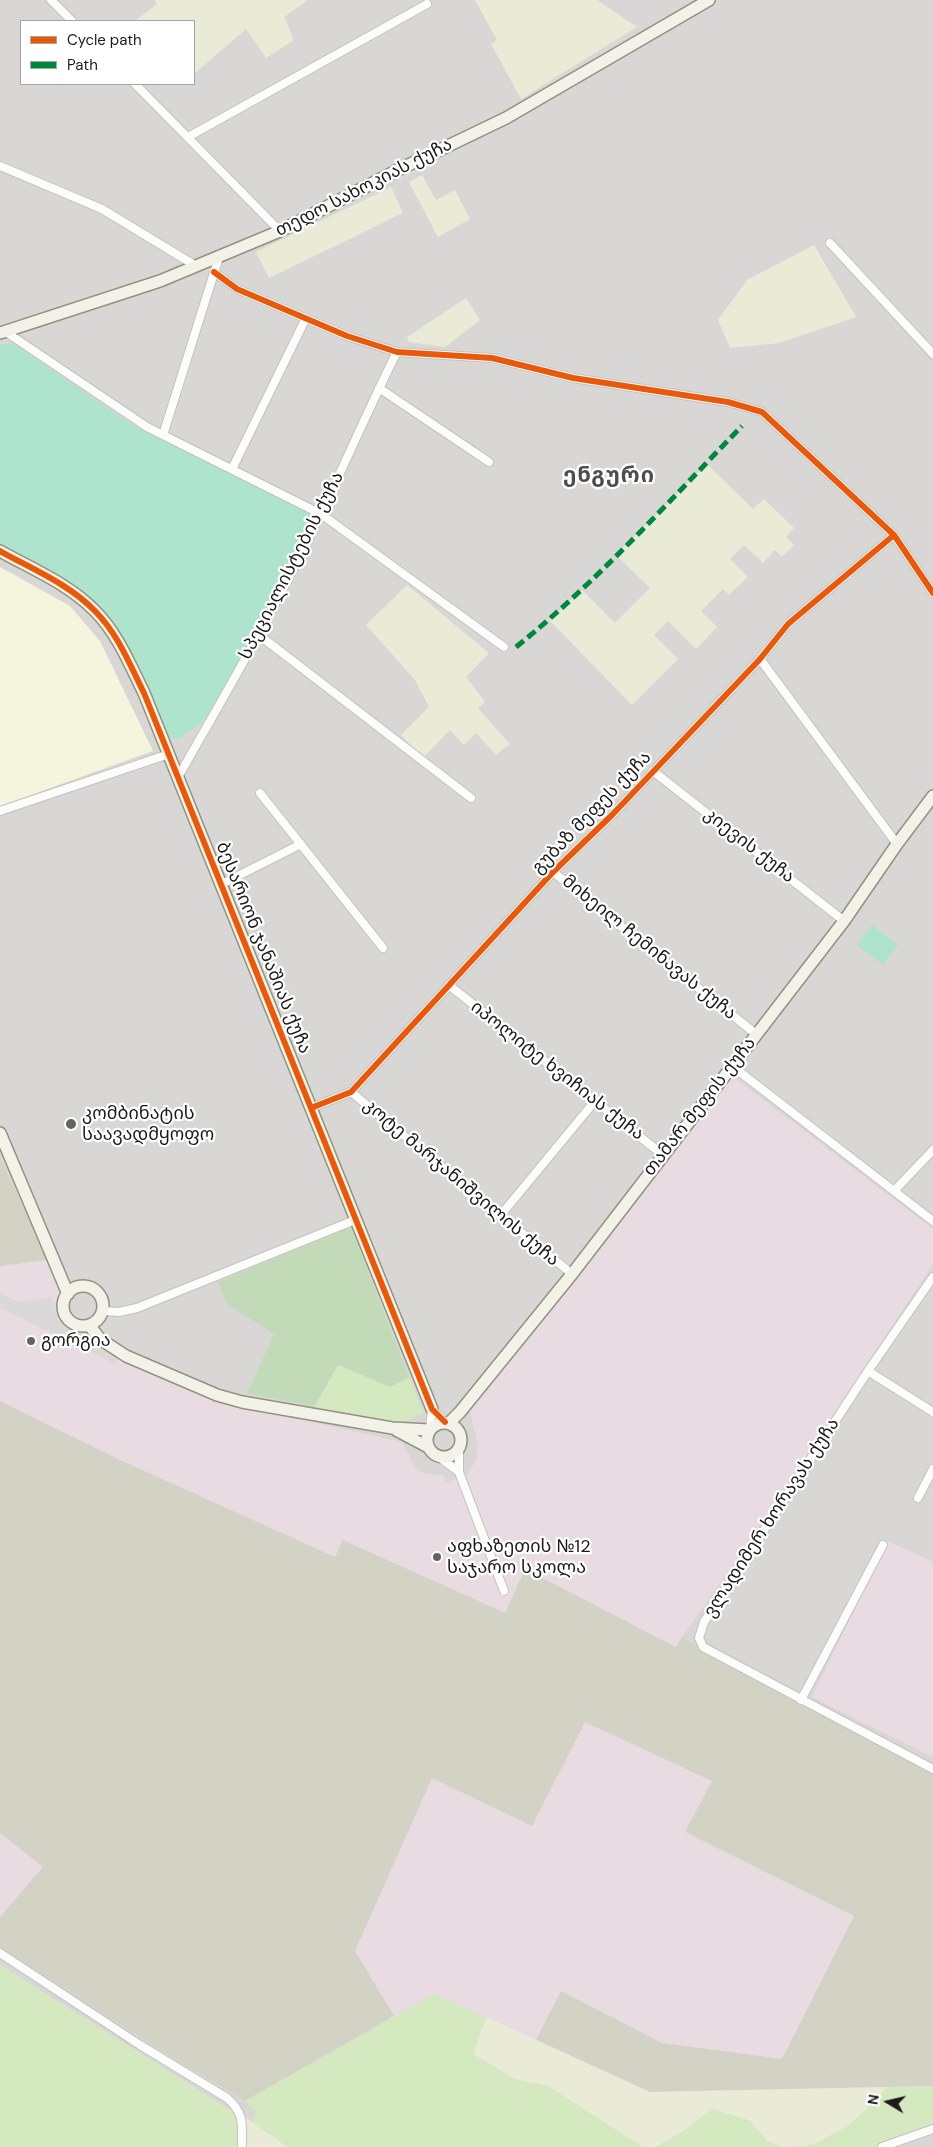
<!DOCTYPE html>
<html>
<head>
<meta charset="utf-8">
<style>
  body { margin:0 }
  #map { position:relative; width:933px; height:2147px; overflow:hidden; background:#eae8e3; font-family:"DM Sans",sans-serif }
  canvas { display:block }
  .legend { position:absolute; left:20px; top:20px; width:175px; height:65px; box-sizing:border-box; background:#fff; border:1px solid #a4a4a4; margin:0; padding:6px 9px; list-style:none; font-size:15px; color:#1b1b1b }
  .legend li { display:flex; align-items:center; gap:10px; height:25px }
  .legend b { width:25px; border:1px solid #a4a4a4 }
  .north { position:absolute; left:863px; top:2077px; width:50px; height:50px; -webkit-text-stroke:4px #fff; paint-order:stroke; rotate:279deg; font-size:14px; font-weight:700; line-height:20px; text-align:center; color:#1b1b1b }
  .north::after { content:''; display:block; margin:auto; width:18px; height:22px; background:#1b1b1b; clip-path:polygon(50% 0,100% 100%,50% 72%,0 100%) }
</style>
</head>
<body>
<div id="map">
<canvas width="933" height="2147"></canvas>
<ul class="legend">
<li><b style="height:6px;background:#e8590c"></b>Cycle path</li>
<li><b style="height:6px;background:#00873e"></b>Path</li>
</ul>
<div class="north">N</div>
</div>
<script>
const ctx = document.querySelector('canvas').getContext('2d');
ctx.lineJoin = 'round';
function fillPath(path, color) { ctx.fillStyle = color; ctx.fill(path, 'evenodd'); }
function strokePath(path, color, width, dash) { ctx.strokeStyle = color; ctx.lineWidth = width; ctx.lineCap = dash ? 'butt' : 'round'; ctx.setLineDash(dash || []); ctx.stroke(path); }
function write(font, color, halo, rows, align = 'center') {
  ctx.font = font + ' "DM Sans","Noto Sans Georgian",sans-serif'; ctx.lineWidth = 4.5; ctx.setLineDash([]); ctx.textBaseline = 'middle'; ctx.strokeStyle = halo; ctx.fillStyle = color; for (const [text, x, y, turn = 0] of rows) {
    ctx.save(); ctx.translate(x, y); ctx.rotate((+turn || 0) * Math.PI / 180); ctx.textAlign = isNaN(turn) ? turn : align; if (halo) ctx.strokeText(text, 0, 0); ctx.fillText(text, 0, 0); ctx.restore();
  }
}
fillPath(new Path2D(`
  M0 0H933V2147H252L242 2118 0 1965ZM21 21H194V84H21Z`), '#d9d7d5');
fillPath(new Path2D(`
  M732 1076 933 1229V1264L746 1546 682 1637 801 1700 933 2086 650 2092 434 1994 245 2101 160 2050 0 1947V1266L47 1260 62 1292 58 1302 59 1314 84 1340 212 1400 402 1442 415 1468 420 1472 434 1475H443L446 1483 468 1474 476 1460 478 1446 470 1411Z
  M888 1541 933 1562V1757L812 1697Z`), '#e8dce2');
fillPath(new Path2D(`
  M0 567 70 606 100 641 153 751 0 806Z`), '#f5f5dd');
fillPath(new Path2D(`
  M0 1157 47 1260 0 1266Z
  M0 1401 118 1459 335 1557 343 1540 505 1613 525 1569 676 1647 682 1637 933 1771V2086L650 2092 536 2040 561 1991 662 2043 782 2059 854 1916 685 1832 712 1781 585 1722 532 1826 432 1778 355 1951 394 2016 245 2101 160 2050 0 1947V1917L43 1867 0 1833Z`), '#d3d3c5');
fillPath(new Path2D(`
  M155 0H308L284 17 294 40 266 58 246 29 194 74V21H135L157 4Z
  M475 0H597L637 27 521 99 491 44 497 40Z
  M422 175 436 200 455 190 470 219 438 237 409 182Z
  M391 187 403 213 269 278 256 252Z
  M814 245 856 317 779 343 730 348 718 320 747 280Z
  M466 298 480 320 445 347 409 342 407 337Z
  M707 464 753 509 764 499 794 528 786 537 794 545 782 557 775 550 763 563 744 545 730 559 748 577 729 595 723 589 701 611 717 627 696 649 668 621 654 635 678 659 632 705 549 620 582 590 615 623 650 588 616 555Z
  M407 585 489 653 466 677 485 702 478 708 510 744 496 755 476 733 464 745 450 730 423 758 401 735 429 707 415 680 366 625Z
  M486 2017 650 2092 888 2087 853 2123 812 2146 782 2147 767 2141 749 2120 682 2132 656 2147H640L548 2086 514 2079 473 2054Z
  M242 2115 252 2122 288 2147H242Z`), '#e9ebd6');
fillPath(new Path2D(`
  M338 1364 390 1387 409 1377 423 1412 402 1423 314 1407Z
  M0 1965 242 2118V2147H0Z
  M434 1994 486 2017 473 2054 514 2079 548 2086 643 2147H288L252 2122 256 2111 245 2101Z
  M933 2086V2129L882 2147H798C836 2144 863 2112 888 2087Z
  M712 2109 749 2120 767 2141 782 2147H656L682 2132Z`), '#d5e9c0');
fillPath(new Path2D(`
  M351 1227 409 1377 390 1387 338 1365 314 1407 247 1393 274 1334 227 1304 218 1282Z`), '#c3dab8');
fillPath(new Path2D(`
  M4 344H14L129 423 311 514 313 519 222 694 201 723 179 738H171L161 722 135 661 113 621 74 585 0 543V345Z
  M872 925 898 945 883 965 857 945Z`), '#aee3cd');
fillPath(new Path2D(`
  M0 1293 19 1302 51 1297 58 1313 65 1320 119 1356 114 1364 0 1308Z`), '#dad9d7');
const street = new Path2D(`
  M51 0 72 21
  M135 84 280 231
  M188 137 427 4
  M0 166 102 209 196 266
  M830 243 933 354
  M214 272 237 289 347 336 397 352 492 358 573 378 728 402 762 412 894 535 933 593
  M6 332 147 427 321 514 504 647
  M379 388 489 462
  M163 435 219 257
  M232 469 306 318
  M259 635 471 798
  M760 659 897 844
  M653 771 844 921
  M178 777C228 690 278 603 321 513 347 460 370 405 397 352
  M260 793 383 948
  M0 811 169 754
  M553 872 756 1034
  M220 885 301 844
  M450 986 663 1155
  M732 1066 933 1221
  M351 1092 572 1274
  M311 1108 351 1092 553 872 612 815 760 659 788 624 894 535
  M895 1190 933 1150
  M500 1216 595 1101
  M933 1277 868 1371 704 1622 699 1638 703 1647 933 1769
  M103 1311 119 1312 137 1308 355 1220
  M868 1371 933 1412
  M432 1409 445 1422
  M430 1429 432 1409
  M459 1449V1472L504 1591
  M439 1457 459 1472
  M918 1498 933 1469
  M801 1700 883 1545
  M0 1953 140 2045 227 2098C245 2113 242 2126 242 2147
  M882 2147 933 2129`);
const secondary = new Path2D(`
  M0 333 160 281 280 231 398 170 506 118 709 0
  M0 551C32 569 69 584 95 611 118 634 130 665 144 693L432 1409
  M0 1133 68 1294
  M63 1306a20 20 0 1 1 40 0a20 20 0 1 1-40 0Z
  M89 1325 100 1339 126 1356 217 1395 242 1402 392 1428 429 1430
  M427 1440a17 17 0 1 1 34 0a17 17 0 1 1-34 0Z
  M449 1423 460 1412 572 1274 844 921 897 844 933 796
  M396 1430 428 1447`);
strokePath(street, '#c2c2bf', 10);
strokePath(secondary, '#91937c', 14);
strokePath(street, '#fcfcfb', 8);
strokePath(secondary, '#f2f2e8', 11);
strokePath(new Path2D(`
  M516 647C598 581 669 501 742 426`), '#00873e', 5, [10, 5]);
strokePath(new Path2D(`
  M214 272 237 289 347 336 397 352 492 358 573 378 728 402 762 412 894 535 933 593
  M0 551C32 569 69 584 95 611 118 634 130 665 144 693L432 1409 445 1422
  M311 1108 351 1092 553 872 612 815 760 659 788 624 894 535`), '#e8590c', 6);
for (const [x, y, r, color] of [
  [71,1124,6,"#636361"],
  [31,1341,5,"#636361"],
  [437,1557,5,"#636361"]
]) { const dot = new Path2D(); dot.arc(x, y, r, 0, 2 * Math.PI); ctx.fillStyle = color; ctx.fill(dot); strokePath(dot, '#fff', 2); }
write('18px', '#1b1b1b', '#fff', [
  ["თედო სახოკიას ქუჩა",364,188,-27],
  ["სპეციალისტების ქუჩა",292,566,-63],
  ["გუბაზ მეფეს ქუჩა",592,813,-46],
  ["კიევის ქუჩა",749,846,38],
  ["ბესარიონ ჯანაშიას ქუჩა",263,948,68],
  ["მიხეილ ჩემინავას ქუჩა",649,948,39],
  ["იპოლიტე ხვიჩიას ქუჩა",557,1071,38],
  ["თამარ მეფის ქუჩა",700,1107,-52],
  ["კოტე მარჯანიშვილის ქუჩა",461,1183,40],
  ["ვლადიმერ ხორავას ქუჩა",772,1518,-57]
]);
write('18px', '#1b1b1b', '#fff', [
  ["კომბინატის",82,1114],
  ["საავადმყოფო",82,1135],
  ["გორგია",41,1341],
  ["აფხაზეთის №12",447,1547],
  ["საჯარო სკოლა",447,1568]
], 'left');
ctx.letterSpacing = '1px';
write('bold 22px', '#4e4e4e', '#fff', [
  ["ენგური",609,476]
]);
ctx.letterSpacing = '0px';
</script>
</body>
</html>
